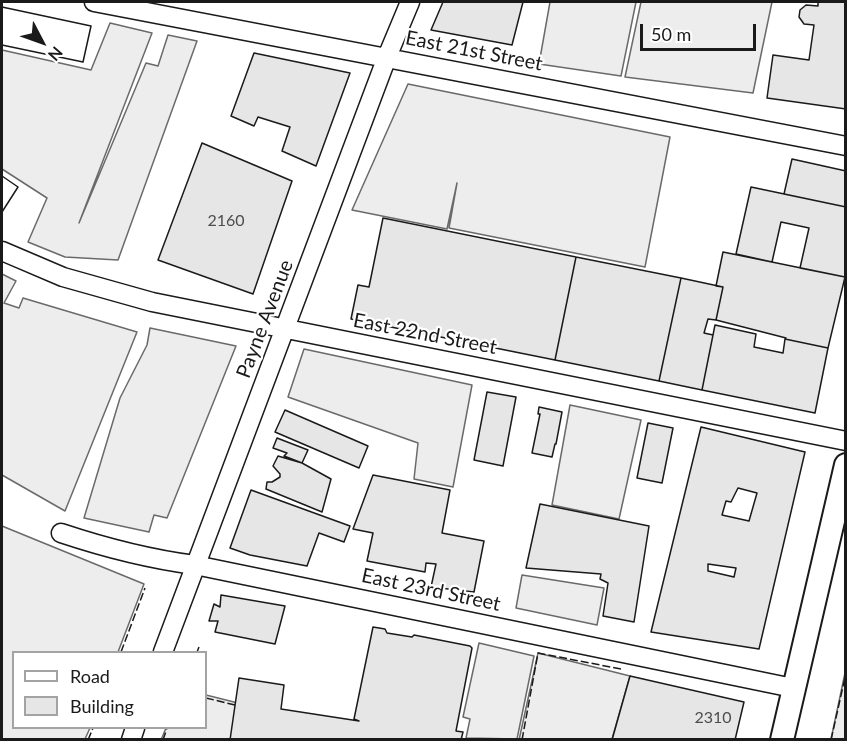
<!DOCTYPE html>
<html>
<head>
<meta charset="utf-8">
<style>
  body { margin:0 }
  #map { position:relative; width:847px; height:741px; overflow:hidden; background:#fff; font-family:Lato,sans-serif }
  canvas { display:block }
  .frame { position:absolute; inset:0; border:3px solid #1a1a1a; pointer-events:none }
  .legend { position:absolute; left:12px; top:651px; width:195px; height:78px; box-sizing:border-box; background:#fff; border:2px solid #a3a3a3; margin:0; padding:8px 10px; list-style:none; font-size:18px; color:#1a1a1a }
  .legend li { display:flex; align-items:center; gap:12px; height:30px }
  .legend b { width:30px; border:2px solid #a3a3a3 }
  .north { position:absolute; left:12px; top:12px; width:60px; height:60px; -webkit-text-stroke:4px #fff; paint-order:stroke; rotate:131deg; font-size:16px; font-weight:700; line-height:24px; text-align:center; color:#1a1a1a }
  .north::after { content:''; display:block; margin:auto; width:21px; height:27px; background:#1a1a1a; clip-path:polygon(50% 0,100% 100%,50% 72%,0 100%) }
  .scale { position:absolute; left:640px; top:24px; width:116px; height:27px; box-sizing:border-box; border:3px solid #1a1a1a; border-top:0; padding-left:8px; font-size:18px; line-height:21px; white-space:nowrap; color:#1a1a1a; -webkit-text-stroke:4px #fff; paint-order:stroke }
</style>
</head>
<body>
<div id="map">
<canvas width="847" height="741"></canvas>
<div class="frame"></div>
<ul class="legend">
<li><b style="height:8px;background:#fff"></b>Road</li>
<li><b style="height:16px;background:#e6e6e6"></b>Building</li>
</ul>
<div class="north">N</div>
<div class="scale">50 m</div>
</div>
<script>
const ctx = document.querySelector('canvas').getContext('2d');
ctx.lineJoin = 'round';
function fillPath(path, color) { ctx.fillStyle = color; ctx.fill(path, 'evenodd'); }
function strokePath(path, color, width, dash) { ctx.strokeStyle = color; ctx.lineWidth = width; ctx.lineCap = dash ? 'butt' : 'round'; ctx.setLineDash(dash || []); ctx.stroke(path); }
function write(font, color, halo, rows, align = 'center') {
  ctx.font = font + ' Lato,sans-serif'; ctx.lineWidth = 4.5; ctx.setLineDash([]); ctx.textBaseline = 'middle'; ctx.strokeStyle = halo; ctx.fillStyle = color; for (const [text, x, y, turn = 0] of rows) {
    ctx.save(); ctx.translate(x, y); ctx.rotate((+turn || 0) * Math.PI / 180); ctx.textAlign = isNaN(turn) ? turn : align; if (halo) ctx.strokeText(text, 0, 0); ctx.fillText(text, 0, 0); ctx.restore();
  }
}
const parking = new Path2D(`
  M550 2H636L621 76 539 64Z
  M641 2H772L753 93 625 77Z
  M110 23 152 33 79 223 146 63 158 66 168 35 197 41 118 260 65 257 28 242 47 198 2 169V50L91 70Z
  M408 84 670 137 645 267 449 228 457 183 447 229 352 210Z
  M2 274 16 281 4 303 19 308 23 298 137 332 65 511 2 475Z
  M150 328 236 346 167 518 154 515 149 532 84 518 120 398 147 345Z
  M304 349 472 385 453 487 414 479 418 443 288 397Z
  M570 405 641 420 619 519 552 505Z
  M2 526 144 584 118 652H14V728H90L85 739H2Z
  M522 575 604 588 597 625 516 608Z
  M479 643 534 656 517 739 466 738 470 719 463 717Z
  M538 653 630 676 612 739 519 740Z
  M845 673V739H831Z
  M206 695 238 703 233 739 161 740 166 728H206Z`);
fillPath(parking, '#ededed');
strokePath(parking, '#6a6a6a', 1.5);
const building = new Path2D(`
  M443 2H523L512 45 431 30Z
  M818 2H846V109L767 98 773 55 809 60 814 25 804 24 799 17 800 10 806 5 818 6Z
  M2 7 91 26 83 62 2 45Z
  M2 7 91 26 83 62 2 45Z
  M254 53 350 73 316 166 282 151 290 127 258 117 254 126 231 116Z
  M202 143 292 181 253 294 158 260Z
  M792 159 846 171V207L784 194Z
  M2 176 18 187 2 212Z
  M2 176 18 187 2 212Z
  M751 187 846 207 845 277 800 268 809 228 781 222 772 262 736 254Z
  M383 218 576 257 555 360 351 319 358 285 369 287Z
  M723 252 845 277 828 348 785 339 786 338 716 320 723 287 716 286Z
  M576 257 681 278 659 381 555 360Z
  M681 278 723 287 716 320 708 319 704 333 713 335 702 390 659 381Z
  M715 325 756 334 754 347 783 353 785 339 828 348 815 413 702 390Z
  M487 392 516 397 503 466 474 460Z
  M539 407 562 412 556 444H555L552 457 532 453 540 414H538Z
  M285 410 368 446 359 468 275 432Z
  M648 423 673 428 662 483 637 478Z
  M701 427 805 452 759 649 651 632ZM738 488 757 493 749 521 722 515 726 501 731 502ZM708 564 736 568 734 577 708 571Z
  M277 438 308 450 302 463 284 456 287 453 273 448Z
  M278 456 302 463 331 479 322 512 266 489 267 482H272L280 477V474L273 466Z
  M373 475 450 490 442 533 484 541 474 592 431 587 436 564 426 563 425 572 367 561 373 533 353 529Z
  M251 490 350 526 344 542 319 533 307 566 250 555 230 548Z
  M540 504 649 526 634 622 603 616 608 583 600 579 601 574 526 568Z
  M221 595 285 606 275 644 215 632 218 621H209L214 604 220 607Z
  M373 627 385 629 387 633 412 637 414 635 470 646 472 648 456 731 463 732 461 740H230L239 678 284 685 281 709 359 721 354 719Z
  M630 676 744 702 735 740H612Z`);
fillPath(building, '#e6e6e6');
strokePath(building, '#1a1a1a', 1.5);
const minor = new Path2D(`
  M94 2 846 146
  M2 251 63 277 152 302 846 441
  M61 533C106 548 149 559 195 565L793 688
  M163 652 387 57 410 2
  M131 740 135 728`);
const major = new Path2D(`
  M782 740 846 465`);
strokePath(minor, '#1a1a1a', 21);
strokePath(major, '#1a1a1a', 26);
strokePath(minor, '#fff', 18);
strokePath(major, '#fff', 22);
strokePath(new Path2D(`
  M121 652 145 588
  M197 652 199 647
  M206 698 235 705
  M88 740 93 728
  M163 740 167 728
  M522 740 538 653 621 669
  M831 740 846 673`), '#1a1a1a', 1.5, [8, 3]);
write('16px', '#4d4d4d', null, [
  ["2160",226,221],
  ["2310",713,718]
]);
write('20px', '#1a1a1a', '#fff', [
  ["East 21st Street",474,51,11],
  ["Payne Avenue",265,319,-69],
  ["East 22nd Street",425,334,11],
  ["East 23rd Street",431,590,12]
]);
</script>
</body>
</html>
